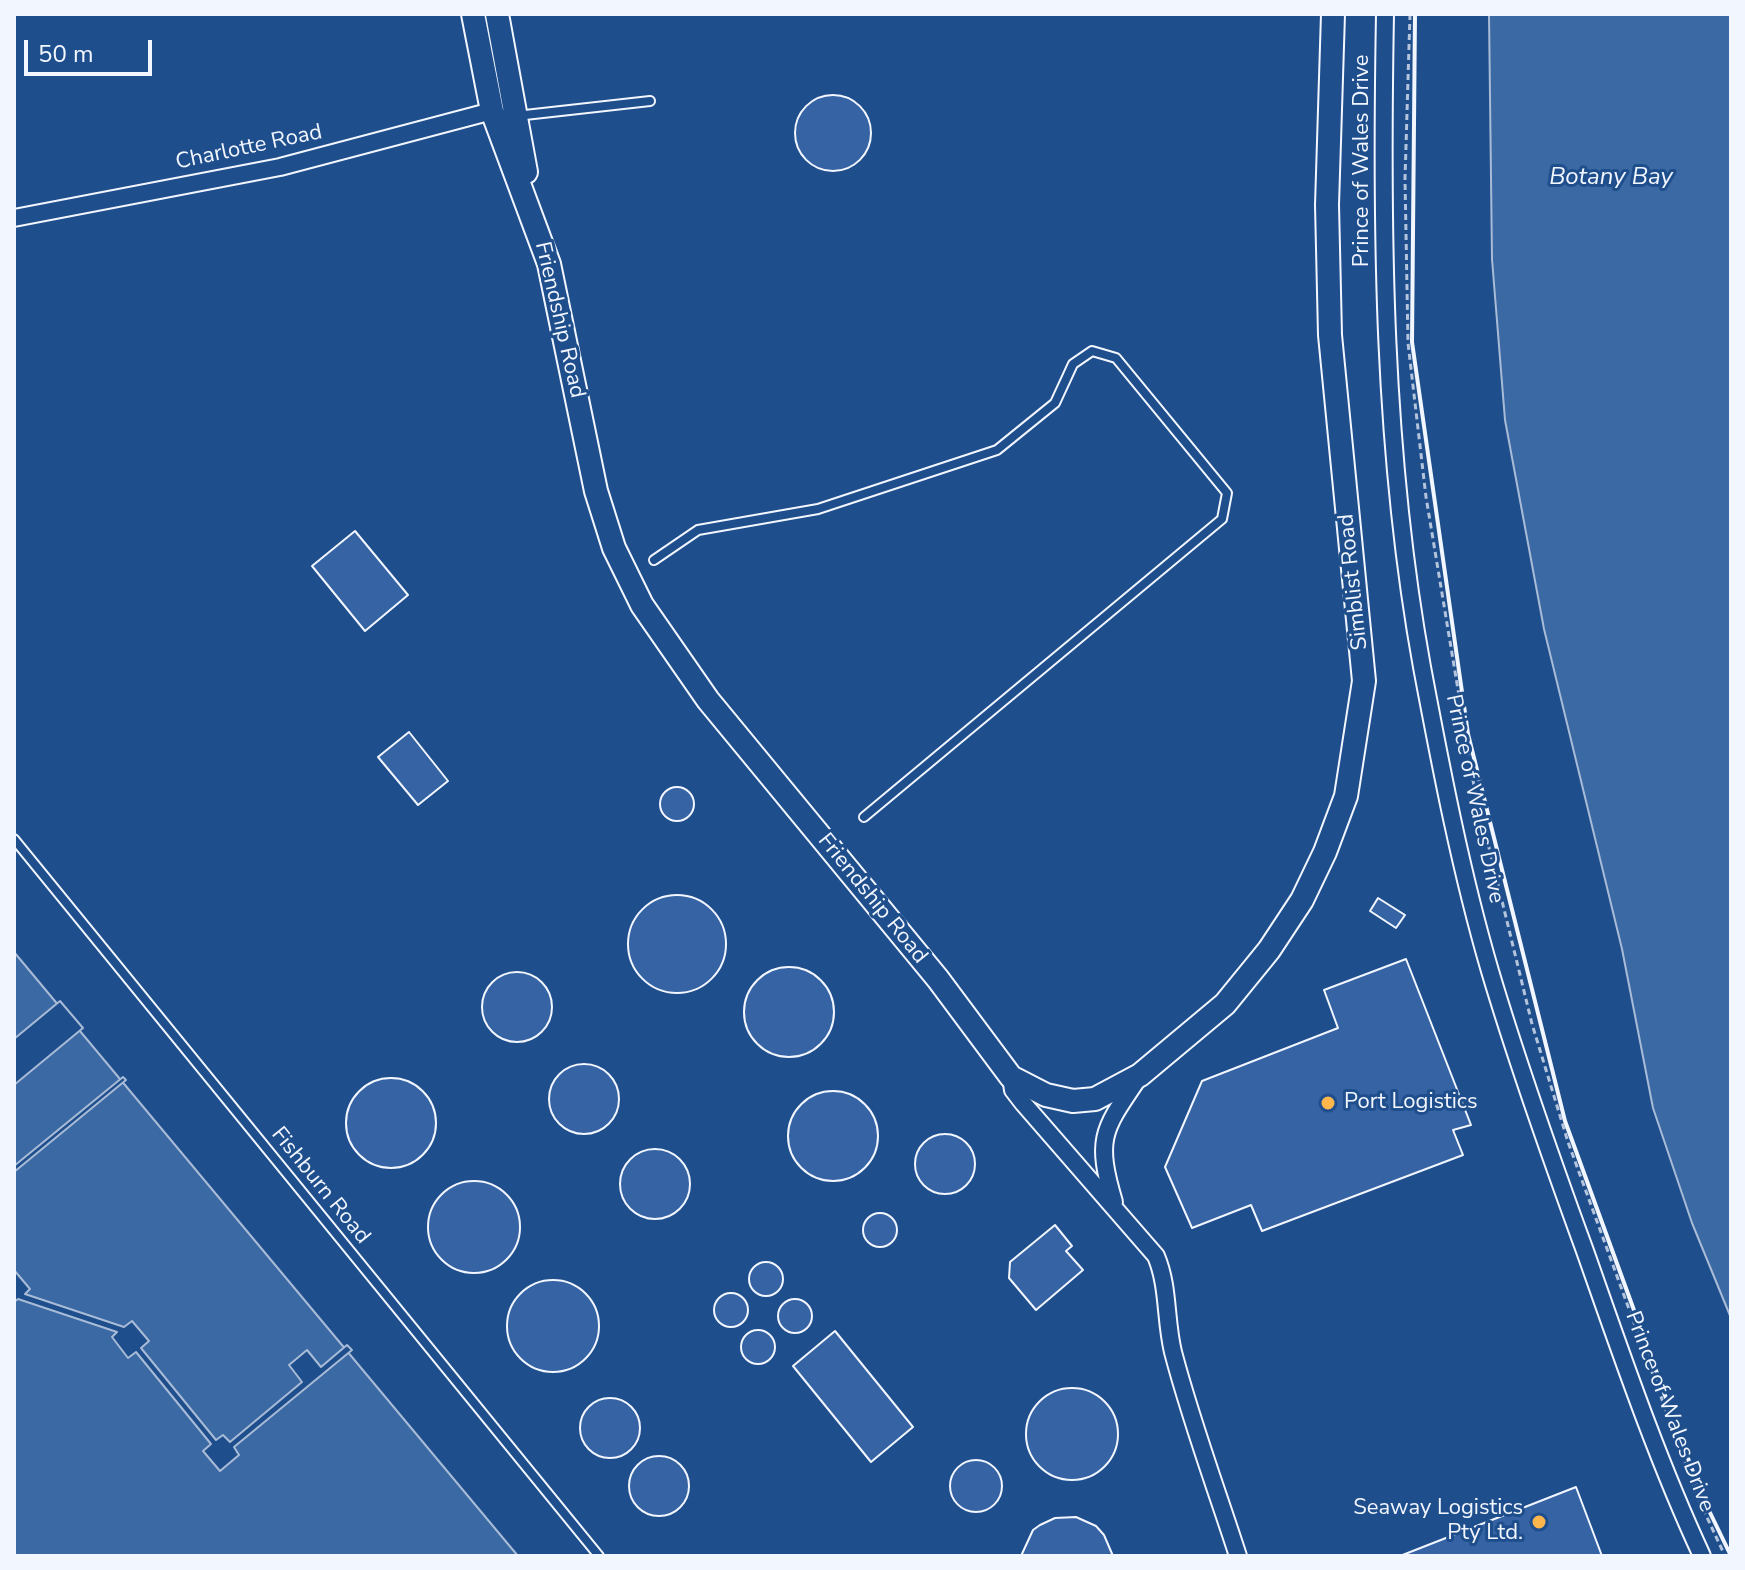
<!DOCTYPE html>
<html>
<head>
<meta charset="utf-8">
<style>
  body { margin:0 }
  #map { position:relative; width:1745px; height:1570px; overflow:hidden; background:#1f4e8c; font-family:"Nunito Sans",sans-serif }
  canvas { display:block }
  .frame { position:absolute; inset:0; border:16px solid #f2f6ff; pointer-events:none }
  .scale { position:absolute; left:24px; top:40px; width:128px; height:36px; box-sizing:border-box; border:4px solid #f2f6ff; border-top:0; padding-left:10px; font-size:24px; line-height:28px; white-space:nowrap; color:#f2f6ff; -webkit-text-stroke:6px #1f4e8c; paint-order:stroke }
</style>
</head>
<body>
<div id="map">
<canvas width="1745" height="1570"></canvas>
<div class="frame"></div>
<div class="scale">50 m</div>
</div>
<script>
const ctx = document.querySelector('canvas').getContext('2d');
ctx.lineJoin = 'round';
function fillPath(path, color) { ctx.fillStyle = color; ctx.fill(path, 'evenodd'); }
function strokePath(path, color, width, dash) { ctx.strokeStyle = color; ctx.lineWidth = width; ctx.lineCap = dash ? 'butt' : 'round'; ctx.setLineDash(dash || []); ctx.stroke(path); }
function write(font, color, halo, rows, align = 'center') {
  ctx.font = font + ' "Nunito Sans",sans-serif'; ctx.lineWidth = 6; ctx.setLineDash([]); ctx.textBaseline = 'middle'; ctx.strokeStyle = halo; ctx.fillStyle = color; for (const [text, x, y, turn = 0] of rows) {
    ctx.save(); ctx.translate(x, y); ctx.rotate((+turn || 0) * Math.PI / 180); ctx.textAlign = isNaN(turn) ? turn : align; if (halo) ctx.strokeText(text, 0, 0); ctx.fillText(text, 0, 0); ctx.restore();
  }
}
const water = new Path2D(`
  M1489 14H1731V1318L1692 1223 1653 1108 1622 949 1544 629 1505 420 1492 259Z
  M14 952 518 1556H14Z`);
fillPath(water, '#3b69a3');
strokePath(water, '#a8bbd7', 2);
const pier = new Path2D(`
  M60 1001 83 1028 14 1085V1039Z
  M123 1077 126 1080 14 1172V1166Z
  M14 1270 30 1289 25 1294 124 1327 132 1321 149 1341 141 1348 216 1440 223 1435 230 1442 302 1382 289 1365 307 1350 321 1367 347 1345 352 1350 234 1447 239 1455 220 1471 203 1451 211 1444 136 1352 128 1358 112 1337 117 1332 18 1299 14 1302Z`);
fillPath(pier, '#1f4e8c');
strokePath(pier, '#a8bbd7', 2);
const building = new Path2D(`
  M795 133a38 38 0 1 1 76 0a38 38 0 1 1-76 0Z
  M355 531 408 595 365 631 312 566Z
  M409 732 448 781 418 805 378 757Z
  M660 804a17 17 0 1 1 34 0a17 17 0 1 1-34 0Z
  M628 944a49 49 0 1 1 98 0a49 49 0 1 1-98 0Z
  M1378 898 1405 915 1396 928 1370 911Z
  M1406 959 1471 1125 1453 1130 1463 1155 1262 1231 1251 1205 1192 1228 1165 1167 1202 1081 1338 1028 1324 990Z
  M744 1012a45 45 0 1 1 90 0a45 45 0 1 1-90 0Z
  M482 1007a35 35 0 1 1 70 0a35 35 0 1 1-70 0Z
  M549 1099a35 35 0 1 1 70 0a35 35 0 1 1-70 0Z
  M346 1123a45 45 0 1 1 90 0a45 45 0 1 1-90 0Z
  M788 1136a45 45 0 1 1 90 0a45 45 0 1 1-90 0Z
  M915 1164a30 30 0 1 1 60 0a30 30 0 1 1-60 0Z
  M620 1184a35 35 0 1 1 70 0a35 35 0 1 1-70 0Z
  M428 1227a46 46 0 1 1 92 0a46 46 0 1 1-92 0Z
  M863 1230a17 17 0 1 1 34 0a17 17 0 1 1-34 0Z
  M1055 1225 1072 1246 1066 1251 1083 1270 1036 1310 1009 1278 1010 1262Z
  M749 1279a17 17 0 1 1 34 0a17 17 0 1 1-34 0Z
  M507 1326a46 46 0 1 1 92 0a46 46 0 1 1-92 0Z
  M714 1310a17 17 0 1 1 34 0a17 17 0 1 1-34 0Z
  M778 1316a17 17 0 1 1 34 0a17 17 0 1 1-34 0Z
  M741 1347a17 17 0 1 1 34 0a17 17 0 1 1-34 0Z
  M835 1331 913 1427 871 1462 793 1366Z
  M1026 1434a46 46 0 1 1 92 0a46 46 0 1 1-92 0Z
  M580 1428a30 30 0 1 1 60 0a30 30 0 1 1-60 0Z
  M629 1486a30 30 0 1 1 60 0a30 30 0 1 1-60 0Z
  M950 1486a26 26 0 1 1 52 0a26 26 0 1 1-52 0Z
  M1576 1487 1602 1556H1400Z
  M1076 1517 1096 1526 1104 1535 1113 1556H1021L1033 1530 1040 1525 1055 1518Z`);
fillPath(building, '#3563a3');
strokePath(building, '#f2f6ff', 2);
const lane = new Path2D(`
  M516 116 650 101
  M654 560 698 530 818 509 997 450 1055 403 1073 364 1092 351 1116 358 1227 493 1222 519 864 817
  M14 839 599 1556`);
const street = new Path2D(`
  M1385 14C1381 232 1383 452 1422 667 1441 768 1461 872 1490 971 1518 1065 1551 1158 1585 1251 1621 1353 1656 1457 1702 1556
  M14 218 280 167 492 111
  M1011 1077 1013 1090 1023 1103 1156 1256C1169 1287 1165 1319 1173 1352 1191 1421 1216 1488 1238 1556
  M1114 1202C1095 1138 1103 1130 1139 1077`);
const secondary = new Path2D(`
  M473 14 492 111 549 264 596 491 614 548 642 605 708 700 938 979 1011 1077 1046 1095 1073 1101 1095 1099 1140 1075 1225 1004 1269 950 1302 900 1325 852 1346 796 1364 681 1330 335 1327 205 1333 14
  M497 14 526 172`);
strokePath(lane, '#f2f6ff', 12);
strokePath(street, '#f2f6ff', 20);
strokePath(secondary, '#f2f6ff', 26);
strokePath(new Path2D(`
  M1410 14 1405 179 1408 343 1426 497 1474 786C1466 803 1471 815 1484 827L1532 1024 1568 1142 1698 1498 1725 1556`), '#b3c4dc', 3, [6, 4]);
strokePath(lane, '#1f4e8c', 8);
strokePath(street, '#1f4e8c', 16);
strokePath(secondary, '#1f4e8c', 22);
strokePath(new Path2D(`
  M1415 14 1412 342 1468 734 1565 1121 1701 1494 1731 1556`), '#f2f6ff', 4);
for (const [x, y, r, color] of [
  [1328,1103,8,"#ffb74d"],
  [1539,1522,8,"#ffb74d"]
]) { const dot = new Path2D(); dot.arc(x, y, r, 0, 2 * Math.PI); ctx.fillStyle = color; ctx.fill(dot); strokePath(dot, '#1f4e8c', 3); }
write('22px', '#f2f6ff', '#1f4e8c', [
  ["Charlotte Road",249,148,-12],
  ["Prince of Wales Drive",1363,161,-90],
  ["Friendship Road",559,320,77],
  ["Simblist Road",1354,582,-96],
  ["Prince of Wales Drive",1474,799,78],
  ["Friendship Road",872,899,51],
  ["Fishburn Road",320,1186,51],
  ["Prince of Wales Drive",1669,1412,69]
]);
write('22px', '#f2f6ff', '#1f4e8c', [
  ["Port Logistics",1344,1103],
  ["Seaway Logistics",1523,1509,"right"],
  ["Pty Ltd.",1523,1534,"right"]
], 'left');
write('italic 24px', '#f2f6ff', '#1f4e8c', [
  ["Botany Bay",1611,178]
]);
</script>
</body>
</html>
